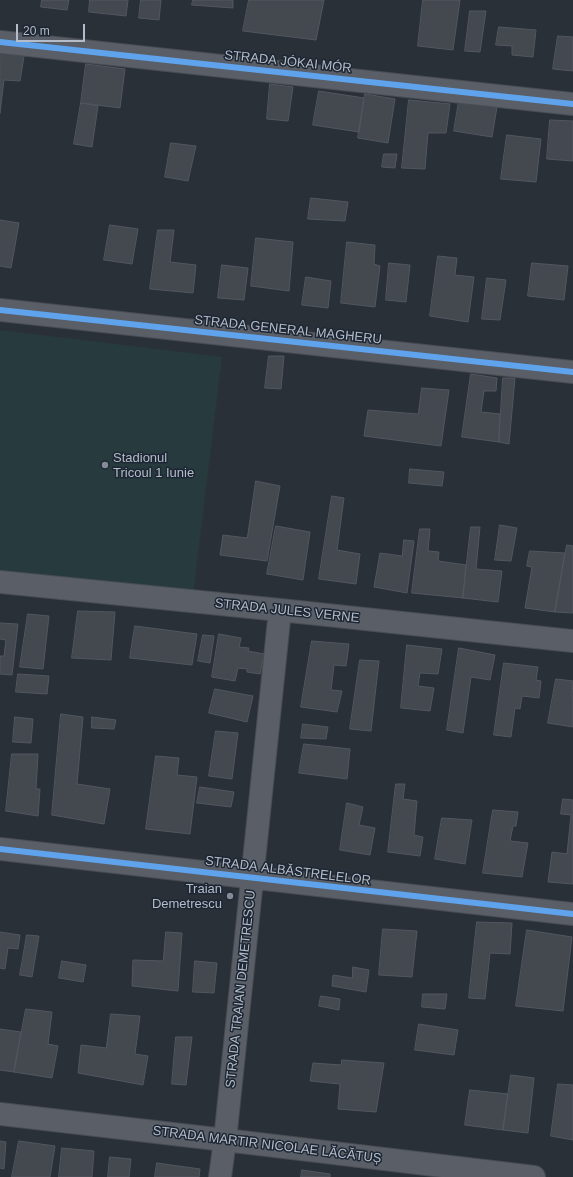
<!DOCTYPE html>
<html>
<head>
<meta charset="utf-8">
<style>
  body { margin:0 }
  #map { position:relative; width:573px; height:1177px; overflow:hidden; background:#2a3038; font-family:Arial,sans-serif }
  canvas { display:block }
  .scale { position:absolute; left:16px; top:24px; width:69px; height:18px; box-sizing:border-box; border:2px solid #b4bcc9; border-top:0; padding-left:5px; font-size:12px; line-height:14px; white-space:nowrap; color:#b4bcc9; -webkit-text-stroke:3px #1d2633; paint-order:stroke }
</style>
</head>
<body>
<div id="map">
<canvas width="573" height="1177"></canvas>
<div class="scale">20 m</div>
</div>
<script>
const ctx = document.querySelector('canvas').getContext('2d');
ctx.lineJoin = 'round';
function fillPath(path, color) { ctx.fillStyle = color; ctx.fill(path, 'evenodd'); }
function strokePath(path, color, width, dash) { ctx.strokeStyle = color; ctx.lineWidth = width; ctx.lineCap = dash ? 'butt' : 'round'; ctx.setLineDash(dash || []); ctx.stroke(path); }
function write(font, color, halo, rows, align = 'center') {
  ctx.font = font + ' Arial,sans-serif'; ctx.lineWidth = 3; ctx.setLineDash([]); ctx.textBaseline = 'middle'; ctx.strokeStyle = halo; ctx.fillStyle = color; for (const [text, x, y, turn = 0] of rows) {
    ctx.save(); ctx.translate(x, y); ctx.rotate((+turn || 0) * Math.PI / 180); ctx.textAlign = isNaN(turn) ? turn : align; if (halo) ctx.strokeText(text, 0, 0); ctx.fillText(text, 0, 0); ctx.restore();
  }
}
fillPath(new Path2D(`
  M0 330 222 357 193 595 0 572Z`), '#273a3e');
const building = new Path2D(`
  M42 0H69L67 10 41 7Z
  M90 0H128L126 16 89 12Z
  M141 0H161L159 20 139 18Z
  M193 0H233V8L192 5Z
  M249 0H324L316 40 243 31Z
  M423 0H460L453 50 418 46Z
  M470 11H486L480 52 465 51Z
  M499 27 536 30 533 57 512 55V46L496 45Z
  M558 36 573 37V71L553 69Z
  M0 48 25 50 20 81 4 80 0 113Z
  M86 64 125 69 120 108 81 103Z
  M270 84 293 87 288 121 267 119Z
  M319 91 364 98 359 132 313 125Z
  M365 94 395 99 388 143 358 138Z
  M409 100 450 104 446 133H428L425 169 402 168Z
  M459 101 497 107 492 137 454 131Z
  M81 103 98 106 92 147 74 144Z
  M550 120 573 121V161L547 159Z
  M507 135 541 139 536 182 501 179Z
  M171 143 196 146 188 181 165 177Z
  M384 154H397L395 168 382 167Z
  M311 198 348 202 345 221 308 219Z
  M0 220 19 223 11 268 0 266Z
  M110 225 138 229 132 264 104 260Z
  M158 230H174L170 262 196 265 193 293 150 289Z
  M256 238 293 242 289 291 251 286Z
  M347 242 375 245 374 264 380 266 375 307 341 303Z
  M438 256 457 258 455 275 474 277 468 322 430 316Z
  M389 263 410 265 406 302 386 300Z
  M532 263 568 266 564 300 528 296Z
  M222 265 248 268 244 300 218 298Z
  M306 277 331 281 328 308 302 305Z
  M487 278 506 280 500 320 482 319Z
  M269 356H284L281 389 265 388Z
  M471 374 497 378 496 391H484L481 412 500 414 499 442 462 437Z
  M503 378H515L509 444 499 442Z
  M422 388 449 390 441 446 364 436 368 410 418 414Z
  M410 469 444 472 442 486 409 483Z
  M256 481 280 486 267 561 220 555 223 535 247 538Z
  M332 496 344 498 337 550 360 554 356 584 319 579Z
  M500 525 517 528 511 561 495 560Z
  M276 526 310 532 303 580 267 574Z
  M471 527H480L476 569 502 571 498 602 463 598Z
  M420 529H430L428 551 439 552 438 561 466 565 463 598 412 593Z
  M404 540 414 541 407 593 374 587 380 553 402 556Z
  M567 545 573 546V613L555 612Z
  M530 551 565 553 555 612 525 608 532 567 527 566Z
  M78 611 115 612 111 660 72 658Z
  M28 614 49 616 43 669 20 667Z
  M0 623 18 624 12 675 0 674V656H4L6 640 0 639Z
  M135 626 197 634 192 665 130 658Z
  M219 634 241 638 239 647 249 648 248 651 264 654 260 674 247 672V669L238 668 235 681 212 677Z
  M203 635 214 636 210 663 198 661Z
  M312 641 349 644 346 666 334 665 331 690 342 691 337 712 301 707Z
  M407 645 442 649 438 674 420 673 418 686 434 688 430 711 401 708Z
  M459 648 495 655 490 680 471 677 463 733 447 730Z
  M360 660 379 661 371 731 350 729Z
  M504 663 538 667 536 680 541 681 539 698 522 696 520 709 515 708 511 737 494 735Z
  M18 674 49 676 47 694 16 692Z
  M556 679 573 681 572 696H573V727L548 723Z
  M215 689 253 696 247 722 209 713Z
  M61 714 83 717 77 784 110 789 104 824 52 815Z
  M15 717 33 719 31 743 13 742Z
  M92 717 116 720 114 729 92 728Z
  M303 724 328 727 326 739 301 738Z
  M216 731 238 733 232 779 209 776Z
  M304 744 350 749 347 779 299 773Z
  M12 754H38L36 789H40L38 816 6 811Z
  M156 756 179 758 177 775 197 777 190 834 146 829Z
  M396 784H405L403 799 417 801 414 835 423 837 420 856 388 852Z
  M200 787 234 792 231 807 197 803Z
  M563 799 573 800V884L548 882 552 852 567 854 571 815 561 814Z
  M347 803 363 807 359 825 375 828 370 855 340 850Z
  M493 810 518 812 516 826H513L510 841 528 843 522 877 483 873Z
  M442 818 472 820 465 864 435 859Z
  M477 922 512 923 510 954 490 953 485 999 469 998Z
  M383 929 417 931 412 977 379 975Z
  M527 930 572 937 563 1011 516 1006Z
  M0 932 20 935 18 949 8 948 5 969 0 968Z
  M166 932 182 933 178 991 132 986 133 960 163 961Z
  M27 935 39 936 32 977 20 975Z
  M62 961 86 965 83 982 59 978Z
  M195 961 217 963 214 993 193 992Z
  M353 967 369 970 366 992 332 986 333 975 352 978Z
  M423 994H447L445 1009 422 1007Z
  M321 996 340 999 339 1010 319 1006Z
  M26 1009 52 1012 48 1044 58 1046 52 1078 14 1072Z
  M111 1014 140 1016 135 1054 148 1056 143 1085 78 1073 81 1045 106 1048Z
  M419 1024 458 1030 454 1055 415 1050Z
  M0 1029 21 1032 14 1072 0 1070Z
  M176 1037H192L186 1085 172 1084Z
  M342 1060 384 1063 376 1112 338 1109 340 1084 310 1081 313 1063 341 1065Z
  M511 1075 534 1078 528 1133 503 1130Z
  M558 1084 573 1085V1140L551 1136Z
  M470 1090 508 1094 503 1130 465 1125Z
  M0 1141 6 1142 4 1169 0 1168Z
  M19 1141 55 1146 50 1177H12Z
  M62 1148 94 1151 92 1177H59Z
  M110 1157 131 1159 129 1177H108Z
  M157 1163 200 1169 199 1177H155Z
  M302 1170 330 1174V1177H301Z`);
fillPath(building, '#444950');
strokePath(building, '#52575f', 1);
const minor = new Path2D(`
  M0 42 573 104
  M0 310 573 372
  M0 582 280 610 573 641
  M0 849 573 914
  M0 1114 225 1140 534 1177
  M220 1177 225 1140 280 610`);
strokePath(minor, '#484c53', 24);
strokePath(minor, '#5a5e66', 22);
strokePath(new Path2D(`
  M0 42 573 104
  M0 310 573 372
  M0 849 573 914`), '#60a3ed', 6);
for (const [x, y, r, color] of [
  [105,465,4,"#848b96"],
  [230,896,4,"#848b96"]
]) { const dot = new Path2D(); dot.arc(x, y, r, 0, 2 * Math.PI); ctx.fillStyle = color; ctx.fill(dot); strokePath(dot, '#1d2633', 1.5); }
write('13px', '#b4bcc9', '#1d2633', [
  ["STRADA JÓKAI MÓR",288,62,6],
  ["STRADA GENERAL MAGHERU",288,330,6],
  ["STRADA JULES VERNE",287,611,6],
  ["STRADA ALBĂSTRELELOR",288,871,7],
  ["STRADA TRAIAN DEMETRESCU",241,989,-84],
  ["STRADA MARTIR NICOLAE LĂCĂTUȘ",267,1145,7]
]);
write('13px', '#b4bcc9', '#1d2633', [
  ["Stadionul",113,458],
  ["Tricoul 1 Iunie",113,473],
  ["Traian",222,889,"right"],
  ["Demetrescu",222,904,"right"]
], 'left');
</script>
</body>
</html>
